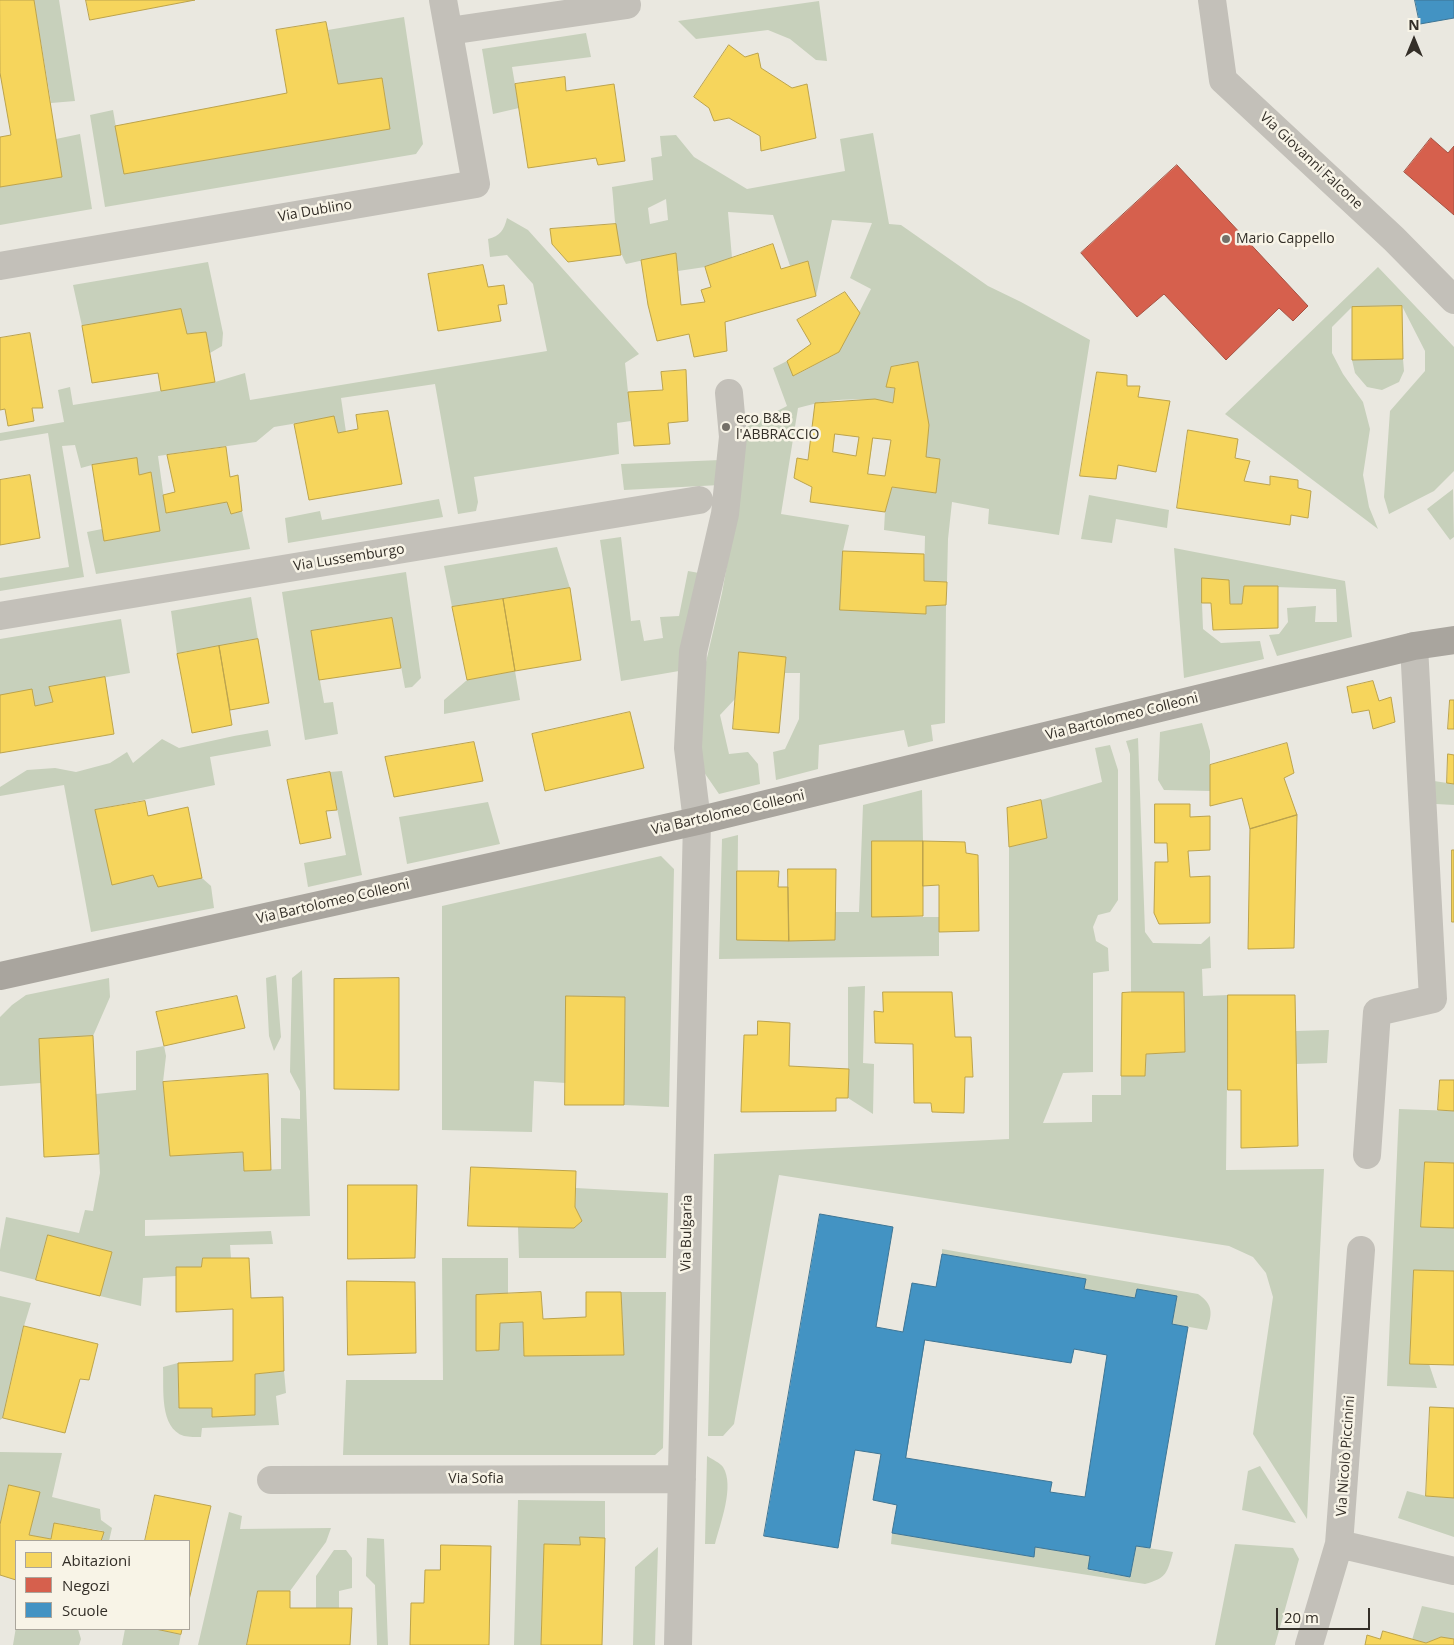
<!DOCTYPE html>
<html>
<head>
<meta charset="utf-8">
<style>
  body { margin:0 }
  #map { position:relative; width:1454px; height:1645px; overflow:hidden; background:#eae8e0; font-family:"Open Sans",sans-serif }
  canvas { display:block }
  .legend { position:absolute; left:15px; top:1540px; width:175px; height:90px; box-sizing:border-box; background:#f8f4e7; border:1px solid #aaa59b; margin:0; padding:6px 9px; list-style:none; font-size:15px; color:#342f28 }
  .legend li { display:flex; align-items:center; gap:10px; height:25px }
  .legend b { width:25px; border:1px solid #aaa59b }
  .north { position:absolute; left:1389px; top:15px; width:50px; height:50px; -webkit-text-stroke:4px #f8f4e7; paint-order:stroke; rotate:0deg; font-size:14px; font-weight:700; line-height:20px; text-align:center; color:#342f28 }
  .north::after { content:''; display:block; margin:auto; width:18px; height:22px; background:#342f28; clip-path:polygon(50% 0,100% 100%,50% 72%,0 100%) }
  .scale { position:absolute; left:1276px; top:1608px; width:94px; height:22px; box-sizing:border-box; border:2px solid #342f28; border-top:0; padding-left:6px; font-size:15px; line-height:18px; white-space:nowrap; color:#342f28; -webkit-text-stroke:4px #f8f4e7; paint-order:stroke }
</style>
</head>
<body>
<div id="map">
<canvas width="1454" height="1645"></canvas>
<ul class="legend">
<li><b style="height:14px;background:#f6d55c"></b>Abitazioni</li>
<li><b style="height:14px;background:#d6604d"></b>Negozi</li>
<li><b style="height:14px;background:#4393c3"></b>Scuole</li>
</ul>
<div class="north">N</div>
<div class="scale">20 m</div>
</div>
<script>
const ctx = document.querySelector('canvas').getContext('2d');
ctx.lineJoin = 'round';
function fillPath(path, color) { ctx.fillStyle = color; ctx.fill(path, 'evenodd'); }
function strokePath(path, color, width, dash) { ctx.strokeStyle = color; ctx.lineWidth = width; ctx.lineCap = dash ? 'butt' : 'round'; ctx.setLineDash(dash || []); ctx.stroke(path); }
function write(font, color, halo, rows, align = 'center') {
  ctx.font = font + ' "Open Sans",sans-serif'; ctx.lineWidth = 5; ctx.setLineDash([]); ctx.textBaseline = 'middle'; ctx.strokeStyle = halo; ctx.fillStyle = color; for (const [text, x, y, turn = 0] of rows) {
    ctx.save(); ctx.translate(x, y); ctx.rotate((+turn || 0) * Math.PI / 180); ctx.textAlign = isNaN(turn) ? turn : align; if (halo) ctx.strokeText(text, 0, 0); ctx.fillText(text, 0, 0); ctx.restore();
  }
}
fillPath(new Path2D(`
  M34 0H59L75 101 51 103Z
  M819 1 827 61 816 60 790 39 768 30 696 39 678 21Z
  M404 17 423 144 416 154 105 207 90 115 113 110 124 174 390 129 382 78 338 84 328 30Z
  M586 33 591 57 512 67 519 108 493 114 482 49Z
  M873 133 889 224 901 225 988 286 1021 302 1090 340 1059 535 988 524 989 509 952 502 948 539 947 582 924 581 925 536 884 530 885 512 892 487 936 493 940 459 926 457 918 362 891 367 886 387 895 388 893 403C864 396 826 399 798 408L781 514 849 525 843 551 841 610 925 614 926 606 946 605 945 723 931 725 933 741 908 747 904 730 819 745 818 769 776 780 773 752 785 749 799 719 800 673H785L786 657 739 652 735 699 720 715 729 754 748 752 758 764 760 784 719 794 699 765 703 675 722 593 737 508 746 427 787 406 773 368 787 361 794 376 839 352 871 289 850 278 872 223 832 220 816 296 808 261 790 266 773 215 728 212 732 258 705 267 678 271 676 253 626 264C614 241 615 212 612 187L653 180 651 158 662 156 660 136 676 135 694 157 747 189 845 171 840 139ZM666 199 668 220 650 224 648 208Z
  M80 134 92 209 0 225V187L62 177 56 139Z
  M507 218 528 230 639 354 625 363 631 421 617 423 619 454 474 477 478 502 476 511 458 514 435 384 341 398 346 432 338 433 334 417 274 427 256 442 158 456 166 513 227 502 231 514 242 511 250 549 96 574 87 532 102 529 104 541 160 531 151 472 139 475 92 465 81 468 75 445 62 446 84 577 0 591V578L69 567 48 433 0 441V433L64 422 58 390 70 387 73 405 215 382 245 373 250 400 547 351 533 284 507 255 490 257 488 239C500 236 504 230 507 218Z
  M208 262 223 333 222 346 210 353 206 332 187 334 181 310 82 326 73 285Z
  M1378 267 1454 347V471L1434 491 1389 514 1384 497 1390 411 1425 371V351L1402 306 1352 307 1332 327V353L1343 374 1363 402 1370 429 1363 475 1369 507 1378 529 1225 414Z
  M1403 359 1404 371 1399 382 1382 390 1367 387 1355 373 1352 360Z
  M721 460 720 485 624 490 621 464Z
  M1453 489 1454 537 1450 540 1427 509Z
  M1089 495 1169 510 1167 528 1116 519 1112 543 1081 539Z
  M439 499 443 517 288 543 285 518 320 511 322 520Z
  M621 537 631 621 640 620 644 641 663 638 660 617 679 616 688 571 699 573 679 671 621 681 600 540Z
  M557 547 570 588 452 607 444 566Z
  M1174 548 1345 581 1352 637 1277 656 1269 635 1279 634 1288 622 1287 608 1316 606 1315 622H1337L1336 589 1245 586 1242 604 1202 603 1203 629 1221 643 1260 641 1264 659 1184 678Z
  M406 572 421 678 412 687 405 688 392 618 311 631 324 703 333 702 338 734 305 740 282 592Z
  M251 597 258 639 177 654 171 611Z
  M121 619 130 673 50 687 53 702 35 706 0 695V639Z
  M515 671 520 700 444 714V700L467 680Z
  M1202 723 1210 751V791L1164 790 1158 780 1160 732Z
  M268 730 271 746 210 757 215 785 95 810 153 875 202 878 211 886 214 908 91 932 64 785 0 796V787L27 770 55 768 76 772 110 763 127 752 133 763 162 739 179 748 234 736Z
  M1138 738 1145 932 1153 943 1201 944 1210 936 1211 968 1202 969 1203 996 1228 995 1226 1170 1324 1169 1307 1519 1253 1434 1273 1297 1266 1273 1253 1257 1229 1246 779 1175 734 1424 723 1436H708L714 1154 1009 1139V847L1047 838 1041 800 1102 782 1095 748 1110 745 1118 770V900L1110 912 1098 915 1093 927 1096 941 1108 948 1109 971 1093 973V1072L1063 1073 1043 1123 1092 1122V1095H1121V1076H1145L1146 1054 1185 1052 1184 992H1131L1130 754 1126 741Z
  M342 771 362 875 308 887 304 863 346 855 330 772Z
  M1434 781 1454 784V805L1436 804Z
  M922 790 923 841H872V917H939V956L719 959 722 839 738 835 737 940H835V912H859L863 805Z
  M488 802 500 844 407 864 399 817Z
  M661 856 674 869 669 1107 624 1105 625 997 567 996 566 1083 534 1081 532 1132 442 1130V906Z
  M302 970 310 1216 145 1220V1236L271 1231 273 1244 230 1245 231 1258H203L201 1267H176V1276L143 1278 141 1306 100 1296 112 1252 48 1236 36 1280 0 1271V1250L6 1217 79 1233 85 1210 93 1211 100 1173 96 1094 136 1090V1051L164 1046 166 1056 163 1082 171 1156 243 1152 244 1171 281 1169V1118L300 1119V1091L290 1072 292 978Z
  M276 975 281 1037 274 1051 269 1036 266 978Z
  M109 978 110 997 93 1036 40 1040 41 1083 0 1086V1017L12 1005 26 995Z
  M865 986 863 1063 874 1064 873 1114 848 1098V987Z
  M1329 1030 1327 1063 1296 1064V1031Z
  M1399 1109 1454 1111V1163L1425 1162 1421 1226 1454 1228V1271L1414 1270 1410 1363 1429 1364 1437 1388 1387 1386Z
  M576 1188 668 1193 666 1258H519L518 1227 574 1228 582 1221 575 1207Z
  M942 1249 1198 1294C1214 1305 1212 1314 1207 1330L1172 1324 1177 1297 1137 1289 1135 1298 1084 1289 1085 1279 942 1254Z
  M442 1258H508V1294L476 1295V1351L499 1350 500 1323 523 1322 524 1356 624 1355 621 1292H666L663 1448 655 1455H343L346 1380H443Z
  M0 1296 31 1303 24 1326 3 1418 0 1420Z
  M178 1363 179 1408H212L213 1417 255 1415V1374L284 1371 286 1393 276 1396 279 1425 202 1428 201 1437C196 1437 189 1437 184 1436 159 1428 164 1388 163 1367Z
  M0 1452 62 1453 52 1497 100 1509 101 1520 112 1528 109 1541H101L103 1531 55 1523 51 1539 29 1535 40 1492 9 1485 0 1525Z
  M707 1456C712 1459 720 1463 723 1467 735 1486 720 1524 715 1544H705Z
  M1260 1466 1296 1523 1242 1510 1248 1471Z
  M1407 1491 1426 1496 1454 1498V1537L1398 1518Z
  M518 1500 605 1501V1538L580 1537V1545L544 1544 541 1645H514Z
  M229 1512 242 1516 240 1529 331 1528 326 1542 290 1591H258L247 1645H198Z
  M892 1533 1033 1557 1035 1547 1090 1556 1088 1570 1130 1577 1136 1546 1173 1552C1167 1573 1167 1578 1145 1584L891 1544Z
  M367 1538 384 1539 388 1645H377L375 1585 366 1576Z
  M1235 1544 1293 1548 1299 1559 1275 1645H1215Z
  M658 1547 655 1645H633L635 1567Z
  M334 1550H346L352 1558V1588L339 1591V1608H316V1576Z
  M1422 1606 1454 1613V1639L1441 1637 1426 1643 1412 1640Z
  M16 1627V1629H78L81 1639 79 1645H13Z
  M125 1629H156L181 1634 179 1645H122Z`), '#c7d0bb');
const homes = new Path2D(`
  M0 0H34L62 177 0 187V137L11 135 0 73Z
  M86 0H195L90 20Z
  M326 22 338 84 382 78 390 129 124 174 115 126 287 93 276 30Z
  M729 45 745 57 758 53 761 68 792 88 807 84 816 138 761 151 760 136 729 118 714 121 709 108 694 97Z
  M565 77 566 91 614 84 625 161 598 165 596 158 528 168 515 84Z
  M616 224 621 255 568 262 552 244 550 229Z
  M773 244 781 269 808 261 816 296 725 322 727 351 694 357 689 334 657 341 648 305 641 260 676 253 681 305 705 302 701 290 711 287 705 267Z
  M483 265 488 287 504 285 507 304 498 305 501 321 438 331 428 274Z
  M845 292 860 313 839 352 793 376 787 361 811 344 797 320Z
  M1402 306 1403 359 1352 360V307Z
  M181 309 187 334 206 332 215 382 161 391 158 373 92 383 82 326Z
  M30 333 43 408H32L34 421 8 426 5 409 0 410V338Z
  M918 362 929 425 926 457 940 459 936 493 892 487 885 512 810 502 812 487 794 478 797 458 808 460 815 403 875 399 893 403 895 388 886 387 891 367ZM835 434 859 437 856 456 833 452ZM873 438 891 440 885 476 868 474Z
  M686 370 688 421 668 423 670 444 634 446 628 392 663 390 661 372Z
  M1097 372 1127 375V386H1140L1138 397 1170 401 1156 472 1118 465 1116 479 1080 476Z
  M388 411 402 484 309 500 294 424 334 416 338 433 358 429 356 415Z
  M1188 430 1238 439 1235 458 1250 461 1244 481 1270 485V476L1298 480V488L1311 491 1308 518 1291 515 1290 525 1177 508Z
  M226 447 230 477 238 475 242 511 231 514 227 502 166 513 163 495 175 492 167 455Z
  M137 458 139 475 151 472 160 531 104 541 92 465Z
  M30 475 40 538 0 545V480Z
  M843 551 924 554V581L947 582 946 605 926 606V614L840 610Z
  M1202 578 1229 580 1230 604H1242L1244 586H1278V628L1213 630 1211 603H1202Z
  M570 588 581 660 515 671 503 599Z
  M503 599 515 671 467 680 452 607Z
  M392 618 401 668 319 680 311 631Z
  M258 639 269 703 230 710 219 646Z
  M219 646 232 725 192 733 177 654Z
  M739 652 786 657 779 733 733 729Z
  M105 677 114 734 0 753V695L32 689 35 706 53 702 49 687Z
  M1373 681 1379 701 1391 697 1395 722 1373 729 1369 710 1352 713 1347 687Z
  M1450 700H1454V729H1448Z
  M630 712 644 768 545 791 532 734Z
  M474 742 483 781 394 797 385 757Z
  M1287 743 1294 773 1284 778 1297 815 1250 829 1242 798 1210 806V765Z
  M1448 754 1454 755V784L1447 783Z
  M330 772 337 810 326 811 331 838 300 844 287 780Z
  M1041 800 1047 838 1009 847 1007 808Z
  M145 801 148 816 188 807 202 878 158 887 153 875 112 885 95 810Z
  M1155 804H1190V817L1210 816V850L1188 851 1190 877 1210 876V923L1159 924 1154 913 1155 862H1168L1167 843H1155Z
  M1297 815 1294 948 1248 949 1250 829Z
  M872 841H923V916L872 917Z
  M923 841 965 842 966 853 978 855 979 931 939 932V885L923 886Z
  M1452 850H1454V922H1452Z
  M788 869H836L835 940 789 941Z
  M737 871H779L778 887H788L789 941 737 940Z
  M399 978V1090L334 1089V979Z
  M883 992H952L955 1037H971L973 1077H965L964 1113 932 1112 931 1103H914L913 1044 875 1043 874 1011 883 1012Z
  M1131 992H1184L1185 1052 1146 1054 1145 1076H1121L1122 993Z
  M1228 995H1295L1298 1146 1241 1148V1090H1228Z
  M237 996 245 1028 164 1046 156 1012Z
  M566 996 625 997 624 1105H565Z
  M758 1021 790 1023 789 1066 849 1069 848 1098H836V1111L741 1112 744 1035H757Z
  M93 1036 99 1154 44 1157 39 1039Z
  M268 1074 271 1170 244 1171 243 1152 170 1156 163 1082Z
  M1440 1080H1454V1111L1438 1110Z
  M1425 1162 1454 1163V1228L1421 1227Z
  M471 1167 576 1171 575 1207 582 1221 574 1228 468 1226Z
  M348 1185H417L415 1258 348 1259Z
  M48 1235 112 1252 100 1296 36 1280Z
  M203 1258H249L251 1298 283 1297 284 1371 255 1374V1415L212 1417V1408H179L178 1363 233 1361V1309L176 1312V1267H201Z
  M1414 1270 1454 1271V1365L1410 1364Z
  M347 1281 415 1282 416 1353 348 1355Z
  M541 1292 543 1319 586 1317V1292H621L624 1355 524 1356 523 1322 500 1323 499 1350 476 1351V1295Z
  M24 1326 98 1344 89 1380 80 1379 65 1433 3 1418Z
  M1430 1407 1454 1408V1498L1426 1496Z
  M9 1485 40 1492 29 1535 51 1539 54 1523 104 1532 101 1541H16V1580L0 1575V1525Z
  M155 1495 211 1506 189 1600V1541H145Z
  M580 1537 605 1538 602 1645H541L544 1544 580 1545Z
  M441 1545 491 1546 489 1645H410L411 1603H424L425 1570H440Z
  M258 1591H290V1608H352L350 1645H247Z
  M156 1629H182L181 1634Z
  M1383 1631 1426 1643 1441 1637 1454 1639V1645H1365L1367 1635 1380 1639Z`);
fillPath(homes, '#f6d55c');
strokePath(homes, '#bca34c', 1);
const shops = new Path2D(`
  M1431 138 1448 153 1454 146V215L1404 172Z
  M1177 165 1308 306 1293 321 1279 308 1226 360 1164 294 1137 317 1081 253Z`);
fillPath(shops, '#d6604d');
strokePath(shops, '#a55142', 1);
const schools = new Path2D(`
  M1415 0H1454V18L1420 24Z
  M820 1214 893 1227 876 1327 903 1332 912 1283 936 1287 942 1254 1086 1279 1084 1289 1135 1298 1137 1289 1177 1296 1172 1324 1188 1327 1150 1548 1136 1546 1130 1577 1088 1569 1090 1556 1035 1547 1034 1557 892 1533 897 1505 873 1500 881 1454 855 1450 838 1548 764 1536ZM925 1340 1071 1363 1074 1349 1107 1355 1085 1497 1050 1492 1052 1482 906 1458Z`);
fillPath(schools, '#4393c3');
strokePath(schools, '#3e7594', 1);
strokePath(new Path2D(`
  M1212 0 1223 80 1394 239 1454 300
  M449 31 627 5
  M0 266 476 184 443 0
  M0 616 699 500
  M1367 1155 1377 1012 1433 999 1414 646
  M1361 1250 1339 1544 1454 1571
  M271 1480 682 1479
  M678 1645 697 821 688 748 693 652 725 514 733 437 729 393
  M1309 1645 1339 1544`), '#c3c0b9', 28);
strokePath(new Path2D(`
  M0 976 697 821 1414 646 1454 640`), '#a9a59e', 28);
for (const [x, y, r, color] of [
  [1226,239,5,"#747068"],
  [726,427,5,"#747068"]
]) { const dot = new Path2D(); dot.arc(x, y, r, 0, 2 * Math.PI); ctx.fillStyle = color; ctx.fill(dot); strokePath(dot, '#f8f4e7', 2); }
write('14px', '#342f28', '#f8f4e7', [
  ["Via Giovanni Falcone",1311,161,43],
  ["Via Dublino",315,211,-10],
  ["Via Lussemburgo",349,558,-9],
  ["Via Bartolomeo Colleoni",1122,717,-14],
  ["Via Bartolomeo Colleoni",728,813,-13],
  ["Via Bartolomeo Colleoni",333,902,-13],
  ["Via Bulgaria",687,1233,-89],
  ["Via Nicolò Piccinini",1346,1456,-86],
  ["Via Sofia",476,1479]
]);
write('14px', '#342f28', '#f8f4e7', [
  ["Mario Cappello",1236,239],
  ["eco B&B",736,419],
  ["l'ABBRACCIO",736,435]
], 'left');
</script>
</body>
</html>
